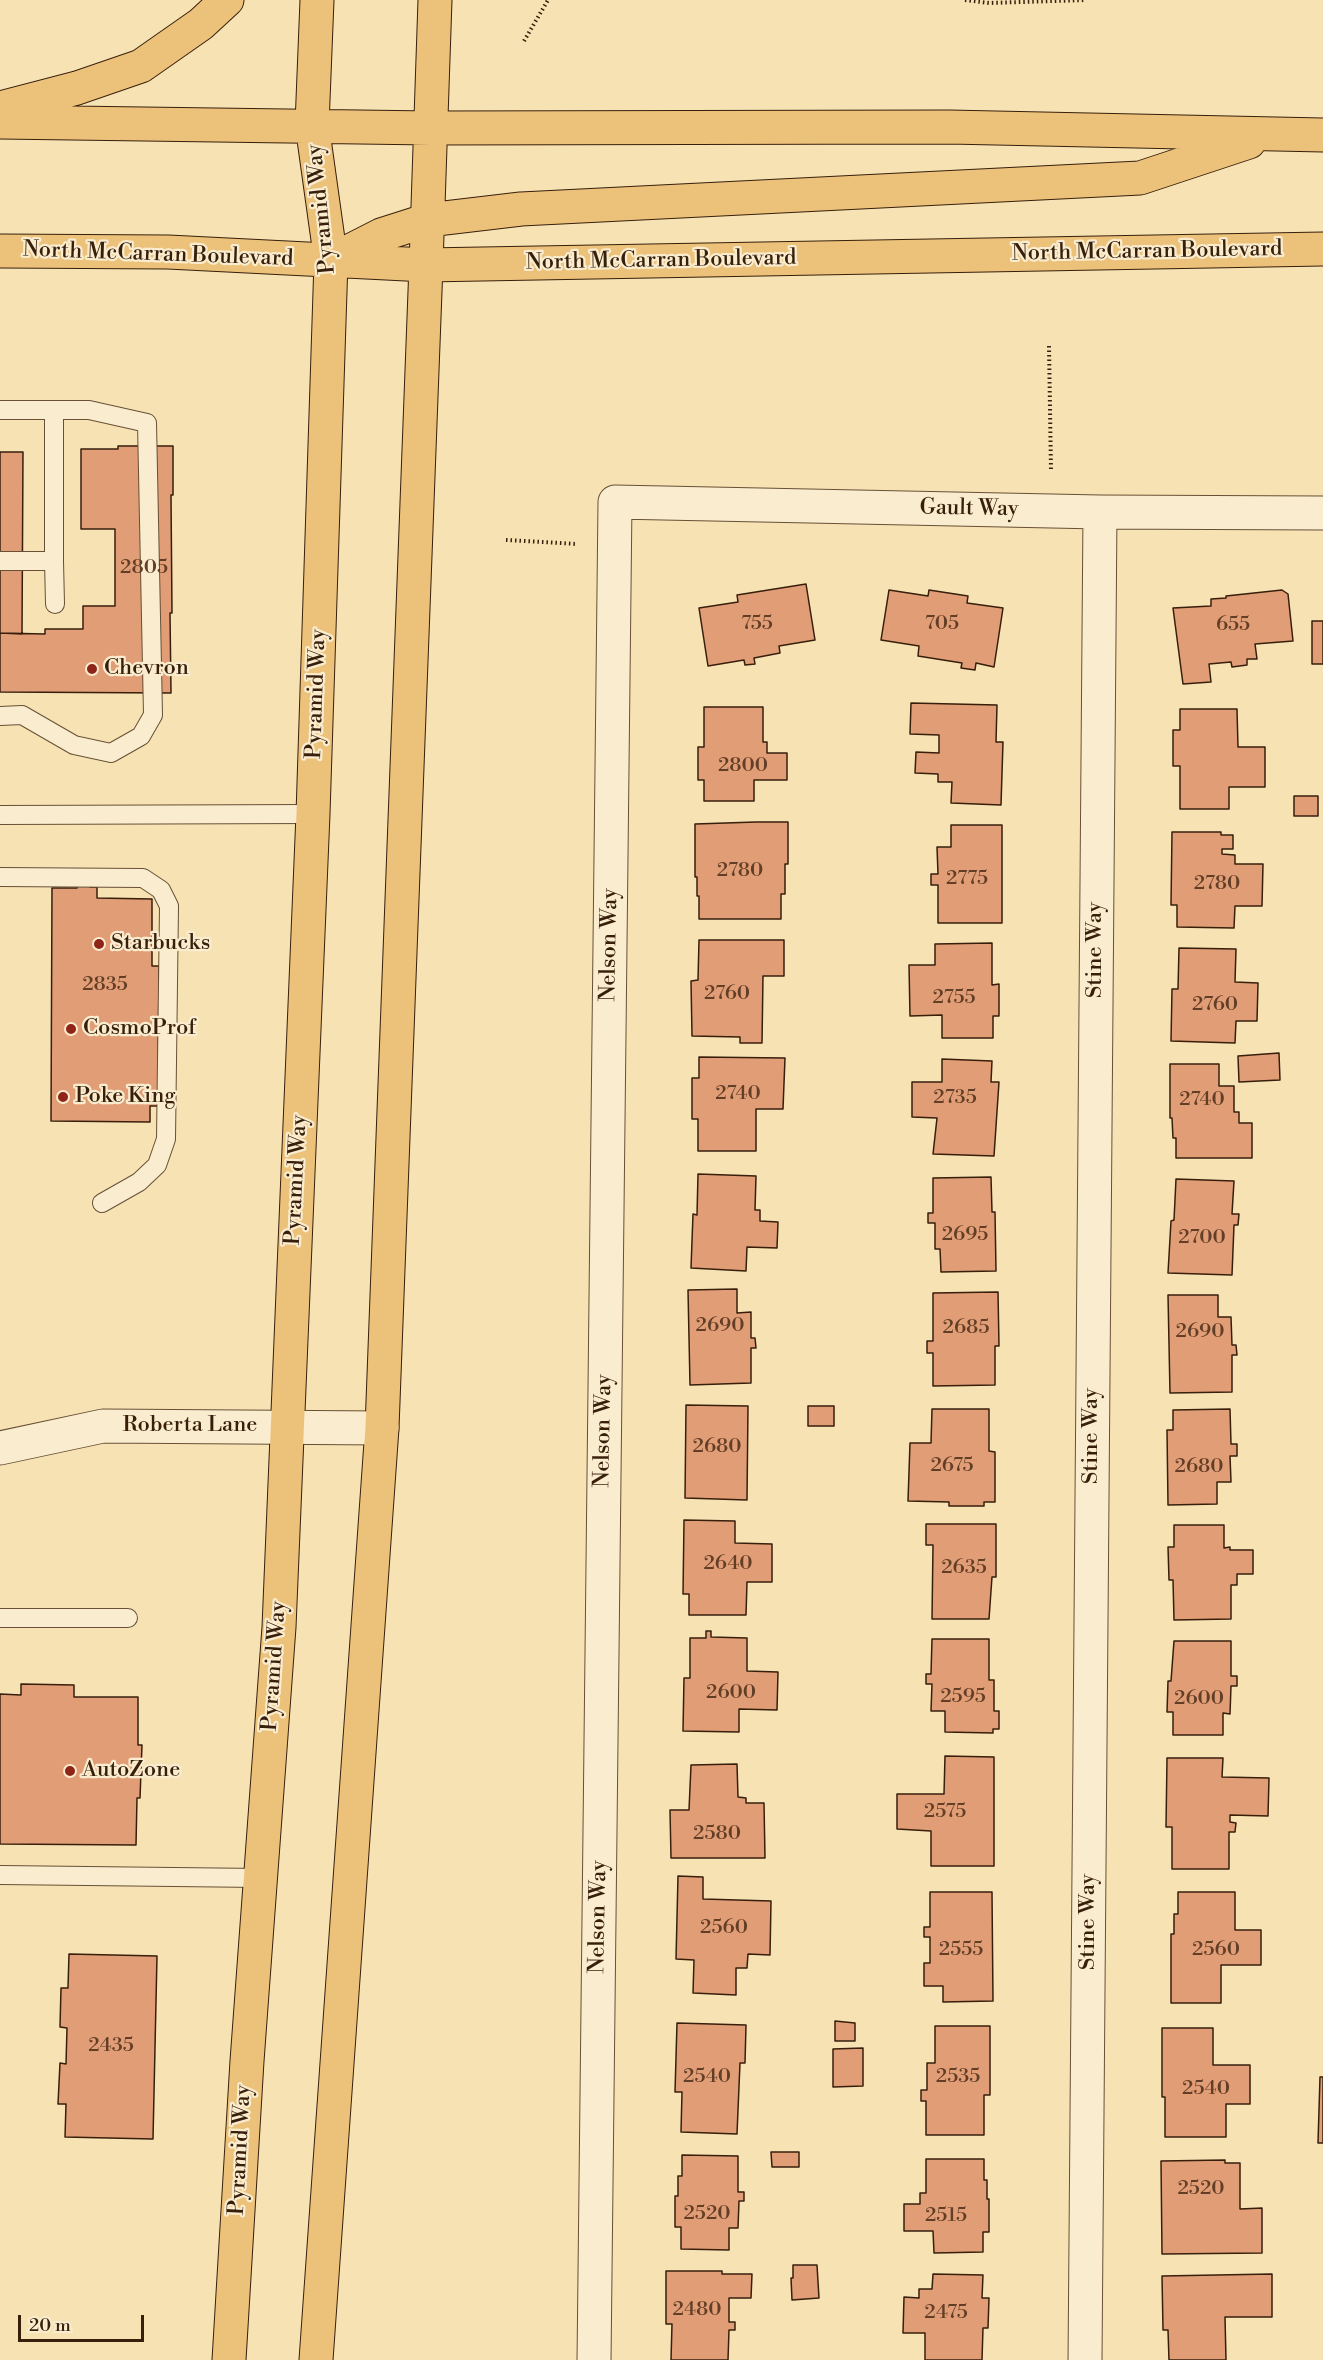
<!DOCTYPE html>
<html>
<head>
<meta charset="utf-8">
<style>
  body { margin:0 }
  #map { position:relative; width:1323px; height:2360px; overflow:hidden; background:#f7e2b4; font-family:"Libre Bodoni",serif }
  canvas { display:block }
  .scale { position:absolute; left:18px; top:2315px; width:126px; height:27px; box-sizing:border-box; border:3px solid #371f0c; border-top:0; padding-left:8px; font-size:18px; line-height:21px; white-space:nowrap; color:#371f0c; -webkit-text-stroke:4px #faecce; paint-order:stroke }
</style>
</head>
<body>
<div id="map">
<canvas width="1323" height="2360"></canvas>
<div class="scale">20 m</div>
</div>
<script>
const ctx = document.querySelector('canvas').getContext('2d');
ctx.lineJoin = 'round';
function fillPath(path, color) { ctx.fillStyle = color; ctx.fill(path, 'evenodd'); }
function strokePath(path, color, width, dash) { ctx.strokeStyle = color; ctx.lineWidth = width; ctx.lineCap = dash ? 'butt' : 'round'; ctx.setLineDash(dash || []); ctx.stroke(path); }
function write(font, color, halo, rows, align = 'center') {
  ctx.font = font + ' "Libre Bodoni",serif'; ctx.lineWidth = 4.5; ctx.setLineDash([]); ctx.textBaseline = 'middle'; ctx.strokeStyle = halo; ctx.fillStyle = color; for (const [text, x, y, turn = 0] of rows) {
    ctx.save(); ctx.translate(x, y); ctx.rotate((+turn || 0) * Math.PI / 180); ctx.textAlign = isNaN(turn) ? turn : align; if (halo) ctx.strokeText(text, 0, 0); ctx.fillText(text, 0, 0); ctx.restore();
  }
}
const building = new Path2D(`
  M118 446H173V495H171L172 613H170L171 693 0 692V633L45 634V629H83V606H115V529H81V449H118Z
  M0 452H23L22 634 0 633Z
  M806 584 815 640 779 646 780 653 754 658 755 664 745 665 744 660 708 666 699 608 738 602 737 595Z
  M889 590 928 596 929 590 968 596 967 603 1003 608 994 667 976 663 975 670 961 668 962 663 918 656 919 646 881 640Z
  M1282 590 1288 594 1293 641 1255 644 1257 659H1247V665L1232 667 1231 662 1209 664 1211 682 1183 684 1173 608 1211 606V599L1226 598V596Z
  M1312 621H1323V664H1312Z
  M911 703 997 705 996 742H1003L1001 805 951 803 952 782H938V774L915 773 916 752 939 753V735L910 734Z
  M704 707H763V742H767V753H787V780H754V801H704V780H698V747H704Z
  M1180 709H1237L1238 747H1265V787H1229V809H1180V766H1173V730H1180Z
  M1294 796H1318V816H1294Z
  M756 822H788V864H785V894H781V919H699V896H697V877H695V824Z
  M951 825H1002V923H938V885H931V874H938L937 847H951Z
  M1172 832H1221V835H1233V849H1222V854L1235 855V864H1263L1262 906H1235L1234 928 1177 927V905H1171Z
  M77 880H90V887H97V898L152 899V966H159L158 1106H150V1122L51 1121 52 888H77Z
  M699 940H784V976H763L762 1043H740V1037L692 1036 691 981 698 980Z
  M992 943V985L999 984V1016H993V1038H942V1015L910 1016 909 965H935V944Z
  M1179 948 1236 949 1235 982 1258 983 1257 1021H1236L1235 1043 1171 1041 1172 989H1178Z
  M1279 1053 1280 1080 1239 1082 1238 1056Z
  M699 1057 785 1058 783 1109H756V1151H698V1119H692V1078H699Z
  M942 1059 992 1061 991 1082H999L994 1156 933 1154 937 1118 912 1117V1082H942Z
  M1170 1064H1219V1086H1234V1112H1239V1123H1252V1158H1176V1138H1173L1172 1118H1170Z
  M698 1174 756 1176 755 1210H760V1221L778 1222 777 1248 747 1247 746 1271 691 1268 693 1214 697 1215Z
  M991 1177 992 1212H995L996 1271 941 1272 940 1249H935V1223H928V1213H933V1178Z
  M1176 1179 1234 1181 1232 1214H1239L1238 1225H1234L1232 1275 1168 1273 1171 1221 1174 1220Z
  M737 1289V1313L751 1312V1338H755L756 1348H751V1383L690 1385 688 1290Z
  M998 1292 999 1346H995V1385L933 1386V1353H927V1341H933V1293Z
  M1168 1295H1218V1317H1231L1232 1345H1236L1237 1355H1232V1392L1170 1393Z
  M686 1405 748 1406 747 1500 685 1498Z
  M808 1406H834V1426H808Z
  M932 1409H989V1451L995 1452V1502H984V1506H949V1502L908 1501 910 1443H931Z
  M1230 1409 1231 1444H1237V1456H1230L1231 1482H1217V1504L1168 1505 1167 1430H1173V1410Z
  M684 1520 735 1521V1543L772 1544V1582H747L746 1615H689V1594H683Z
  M926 1524H996V1577H992L989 1619H932L933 1545H926Z
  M1174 1525H1224V1548L1230 1547V1550H1253V1574H1237V1585H1231V1619L1174 1620 1173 1580H1169L1168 1547H1174Z
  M706 1631H711V1637L747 1638V1671L778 1672 777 1710 739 1709V1732L683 1731 684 1678H690V1638H706Z
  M932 1639H989V1680H994V1711H999V1729H993V1733L945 1732V1711H931L932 1684H926V1674H931Z
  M1174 1641H1231V1676H1237V1686H1231L1230 1714 1223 1713V1735H1173V1712H1167L1168 1681H1171Z
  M21 1684 74 1685V1697H138V1745H142L140 1798H137L136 1845 0 1844V1694L21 1695Z
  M945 1756 994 1757V1866H931V1831L897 1829V1794H944Z
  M1167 1758H1223L1222 1777 1269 1778 1268 1816 1230 1815V1822L1236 1823 1235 1832H1229V1869H1172V1827H1166Z
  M737 1764 738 1797 746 1798V1803H764L765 1858H671L670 1810H689L691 1765Z
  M678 1876 703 1877V1899L771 1901 770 1955 748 1954 747 1968H736V1995L693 1993 694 1960 676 1959Z
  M930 1892H992L993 2001 943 2002V1986H924V1963H930V1937H924V1927H930Z
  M1178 1892H1235V1930H1261V1965H1221V2003H1171V1934H1174V1914H1178Z
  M69 1954 157 1956 153 2139 65 2137 66 2104H58L60 2063 66 2064 67 2028 60 2027 61 1988H68Z
  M835 2021 855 2023V2041H835Z
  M677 2023 746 2025 745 2063H740L737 2134 681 2132 682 2092H675Z
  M935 2026H990V2095H984V2135H926V2101H921V2090H927V2063H935Z
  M1162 2028H1213V2065H1250V2104H1226V2137H1165V2097H1162Z
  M863 2048V2086L833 2087V2049Z
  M1320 2077H1323V2143H1318Z
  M771 2152H799V2167H772Z
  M682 2155 738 2156V2192H744V2201H739L738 2228H729V2250L681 2249V2227H675V2196H678V2176H682Z
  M926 2159H984V2180H987V2199H989V2232H983V2252L934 2253 933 2231H904V2204H920V2193H926Z
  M1225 2160V2163H1240V2209L1262 2208V2253L1162 2254 1161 2161Z
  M793 2265H817L819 2298 792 2300 791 2278H793Z
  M666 2271H722V2274H752L751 2298H729V2322H735V2330H729L728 2360H671L672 2324H666Z
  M933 2274 983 2275 982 2298H989L988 2328H983L982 2360H925V2333H903L904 2297 919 2298V2289H932Z
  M1272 2274V2317H1225L1226 2360H1169L1168 2330H1163L1162 2276Z`);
fillPath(building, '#e19d76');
strokePath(building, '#371f0c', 1.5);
const lane = new Path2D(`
  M0 410H89L147 423 153 715 141 736 111 753 74 745 22 715 0 716
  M0 561H54V410
  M54 561 55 604
  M0 815 313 814
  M0 877 143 878 161 890 169 906 166 1139 157 1165 139 1182 102 1203
  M0 1618H128
  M0 1875 261 1878`);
const street = new Path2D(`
  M0 1448 103 1426 382 1428
  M594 2360 615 502 1100 512 1323 513
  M1085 2360 1100 512`);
const primary = new Path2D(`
  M0 108 77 88 141 66 201 24 227 0
  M0 122 431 128 949 127 1323 135
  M0 251 168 252 426 265 1323 249
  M332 260 381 235 428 220 521 209 1140 178 1249 142
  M229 2360 247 2061 279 1627 313 814 331 261 312 125 317 0
  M316 2360 382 1428 426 265 435 0`);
strokePath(lane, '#675036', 20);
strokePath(street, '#675036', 35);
strokePath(primary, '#371f0c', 35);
strokePath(new Path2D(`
  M965 0 989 3 1086 0
  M524 41 548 0
  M1049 346 1051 471
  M506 540 577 544`), '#371f0c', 4, [1.5, 3]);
strokePath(lane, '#faecce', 18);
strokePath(street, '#faecce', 33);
strokePath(primary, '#ecc17a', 33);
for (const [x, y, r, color] of [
  [92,669,6,"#8f2418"],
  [99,944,6,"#8f2418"],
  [71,1029,6,"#8f2418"],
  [63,1097,6,"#8f2418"],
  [70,1771,6,"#8f2418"]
]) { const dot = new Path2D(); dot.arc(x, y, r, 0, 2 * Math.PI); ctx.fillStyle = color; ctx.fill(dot); strokePath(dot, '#faecce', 2); }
write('20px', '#623e26', null, [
  ["2805",144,568],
  ["755",757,624],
  ["705",942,624],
  ["655",1233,625],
  ["2800",743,766],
  ["2780",740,871],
  ["2775",967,879],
  ["2780",1217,884],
  ["2835",105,985],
  ["2760",727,994],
  ["2755",954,998],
  ["2760",1215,1005],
  ["2740",738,1094],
  ["2735",955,1098],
  ["2740",1202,1100],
  ["2695",965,1235],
  ["2700",1202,1238],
  ["2690",720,1326],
  ["2685",966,1328],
  ["2690",1200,1332],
  ["2680",717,1447],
  ["2675",952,1466],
  ["2680",1199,1467],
  ["2640",728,1564],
  ["2635",964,1568],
  ["2600",731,1693],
  ["2595",963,1697],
  ["2600",1199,1699],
  ["2575",945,1812],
  ["2580",717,1834],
  ["2560",724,1928],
  ["2555",961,1950],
  ["2560",1216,1950],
  ["2435",111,2046],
  ["2540",707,2077],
  ["2535",958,2077],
  ["2540",1206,2089],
  ["2520",1201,2189],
  ["2520",707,2214],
  ["2515",946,2216],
  ["2480",697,2310],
  ["2475",946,2313]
]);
write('22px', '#371f0c', '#faecce', [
  ["Pyramid Way",322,209,-96],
  ["North McCarran Boulevard",1147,252,-1],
  ["North McCarran Boulevard",158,255,2],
  ["North McCarran Boulevard",661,261,-1],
  ["Gault Way",969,509,1],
  ["Pyramid Way",317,694,-88],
  ["Nelson Way",610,945,-89],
  ["Stine Way",1096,950,-90],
  ["Pyramid Way",297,1180,-87],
  ["Roberta Lane",190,1426],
  ["Nelson Way",604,1431,-89],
  ["Stine Way",1092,1436,-90],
  ["Pyramid Way",275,1666,-86],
  ["Nelson Way",599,1917,-89],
  ["Stine Way",1089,1922,-90],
  ["Pyramid Way",241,2150,-87]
]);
write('22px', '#371f0c', '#faecce', [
  ["Chevron",104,669],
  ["Starbucks",111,944],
  ["CosmoProf",83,1029],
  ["Poke King",75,1097],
  ["AutoZone",82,1771]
], 'left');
</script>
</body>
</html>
